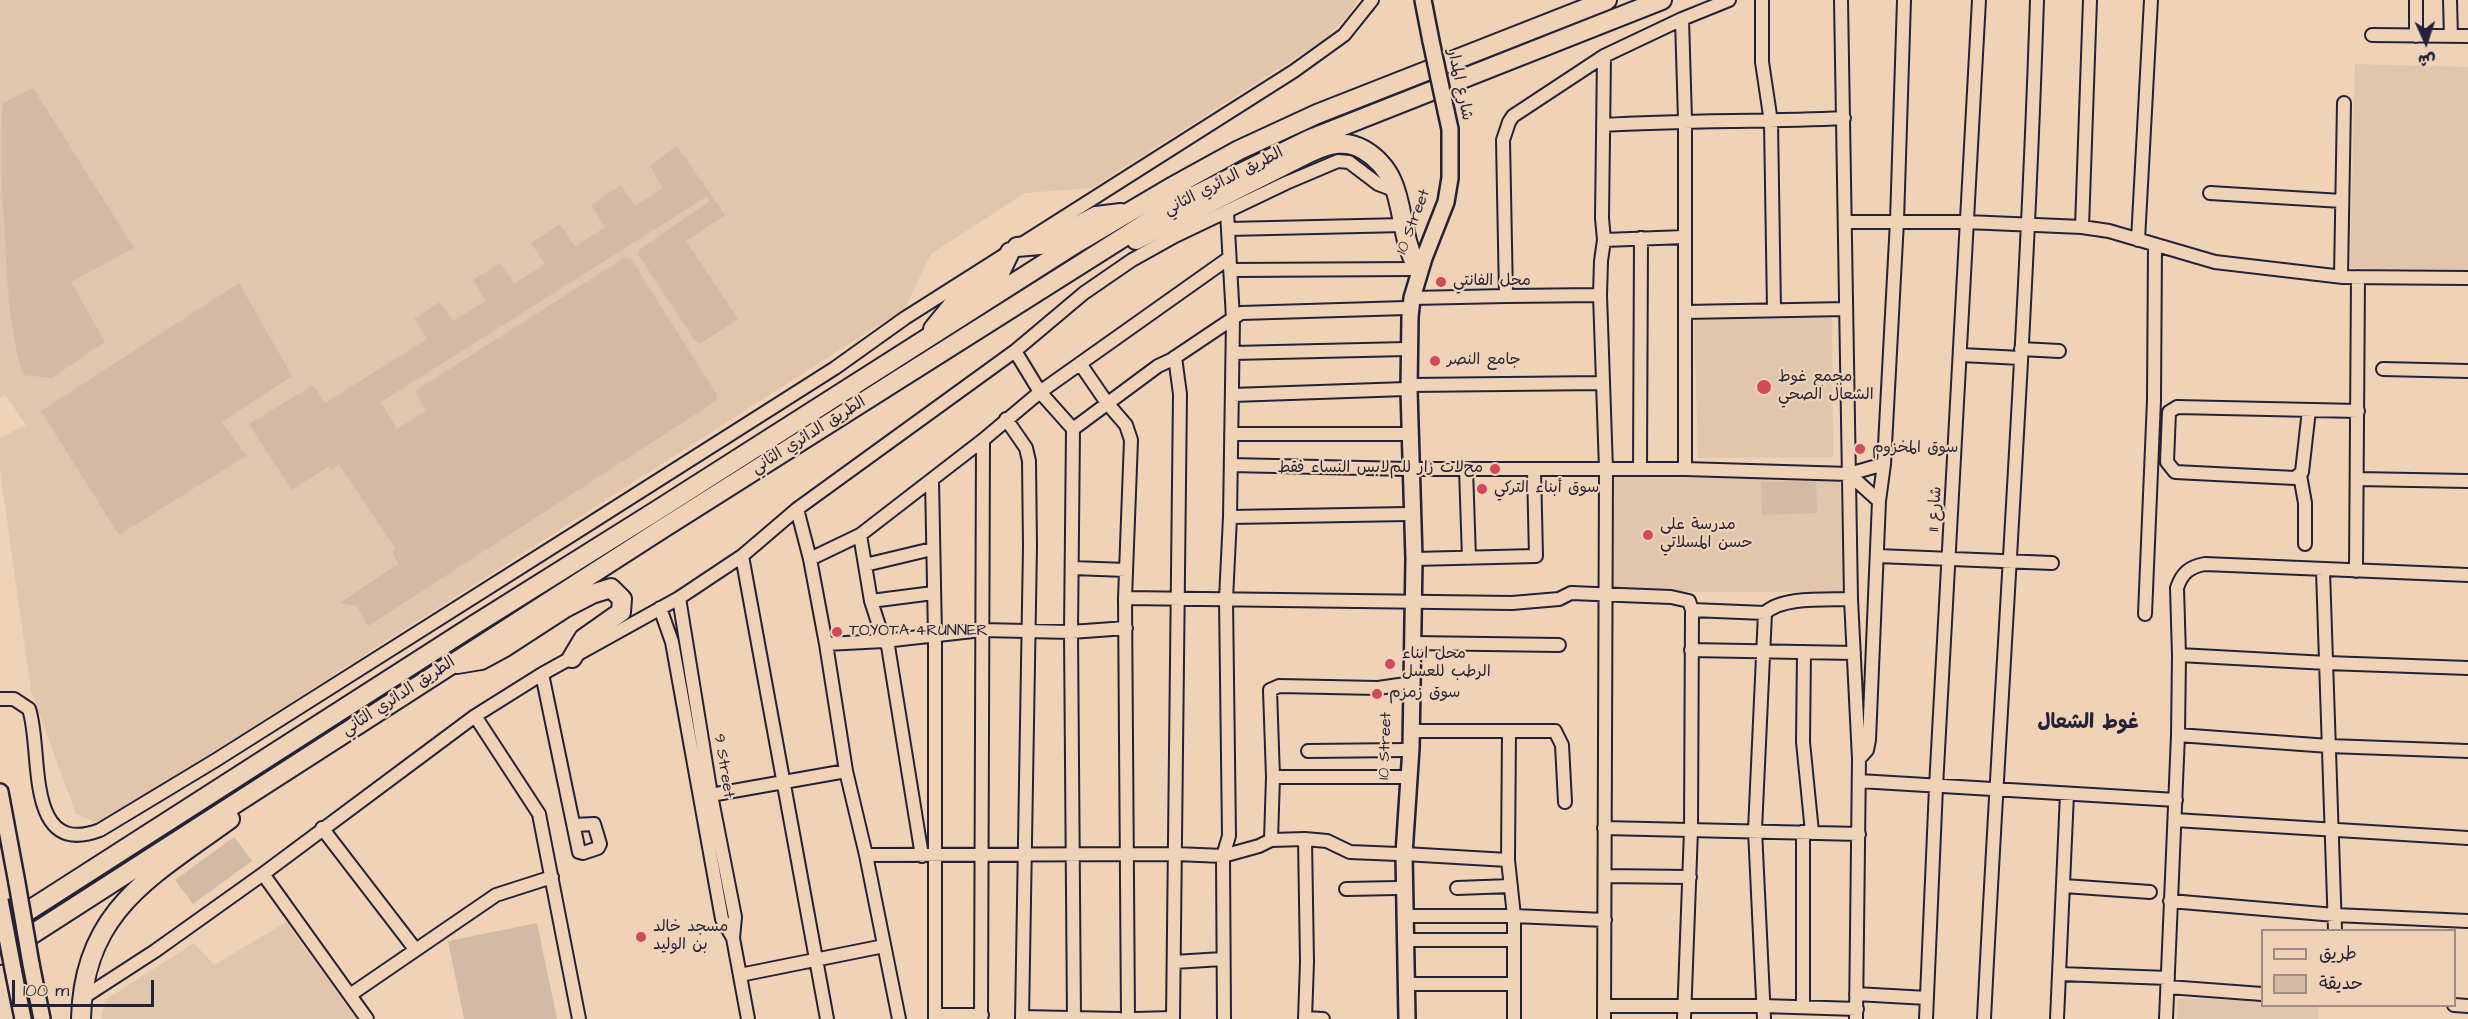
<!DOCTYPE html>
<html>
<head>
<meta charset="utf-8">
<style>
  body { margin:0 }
  #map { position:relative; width:2468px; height:1019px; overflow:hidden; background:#f0d3b6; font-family:"Architects Daughter","Playpen Sans Arabic",sans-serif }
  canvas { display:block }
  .legend { position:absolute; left:2261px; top:929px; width:195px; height:78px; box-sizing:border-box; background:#f0d3b6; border:2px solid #9e8c85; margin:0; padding:8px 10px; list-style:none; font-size:18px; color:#22223b }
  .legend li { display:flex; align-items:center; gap:12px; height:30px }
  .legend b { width:30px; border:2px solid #9e8c85 }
  .north { position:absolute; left:2396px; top:12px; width:60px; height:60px; -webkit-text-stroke:4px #f0d3b6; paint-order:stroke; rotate:177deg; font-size:16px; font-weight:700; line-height:24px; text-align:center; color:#22223b }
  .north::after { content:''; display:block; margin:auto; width:21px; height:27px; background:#22223b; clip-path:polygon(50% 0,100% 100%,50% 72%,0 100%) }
  .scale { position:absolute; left:12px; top:980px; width:142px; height:27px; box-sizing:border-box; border:3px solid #22223b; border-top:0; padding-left:8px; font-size:18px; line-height:21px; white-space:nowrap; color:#22223b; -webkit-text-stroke:4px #f0d3b6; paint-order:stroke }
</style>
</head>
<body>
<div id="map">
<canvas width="2468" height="1019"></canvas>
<ul class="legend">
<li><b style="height:8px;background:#f0d3b6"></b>طريق</li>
<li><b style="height:16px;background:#d2baa4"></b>حديقة</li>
</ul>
<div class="north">ش</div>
<div class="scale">100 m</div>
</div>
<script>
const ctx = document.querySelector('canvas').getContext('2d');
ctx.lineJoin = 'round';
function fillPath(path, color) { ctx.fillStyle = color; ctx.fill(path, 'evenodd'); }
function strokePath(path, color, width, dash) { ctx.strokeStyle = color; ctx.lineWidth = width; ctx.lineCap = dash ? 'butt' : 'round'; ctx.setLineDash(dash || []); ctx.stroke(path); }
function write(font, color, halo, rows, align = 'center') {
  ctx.font = font + ' "Architects Daughter","Playpen Sans Arabic",sans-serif'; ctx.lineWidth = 4.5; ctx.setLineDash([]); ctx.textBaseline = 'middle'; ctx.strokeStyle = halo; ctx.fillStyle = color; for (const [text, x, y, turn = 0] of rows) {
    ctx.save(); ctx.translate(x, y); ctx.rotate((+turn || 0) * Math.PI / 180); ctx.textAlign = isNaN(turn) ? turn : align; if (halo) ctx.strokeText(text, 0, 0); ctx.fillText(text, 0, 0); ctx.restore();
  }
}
fillPath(new Path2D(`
  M0 0H1357L1351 12 1325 39 1092 188 1025 193 931 254 905 308 101 824 76 814 31 691 0 470V438L26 425 5 395 0 398Z
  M2355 64 2468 67V271L2350 268Z
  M1832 316 1833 457 1698 458 1694 318Z
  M1613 477 1840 479 1842 592H1613Z
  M288 921 290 928 357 1019H101L105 1000 194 943 214 965Z
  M2178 998 2262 1001V1006H2318V1019H2177Z`), '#e1c6ad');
fillPath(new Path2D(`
  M33 88 134 248 71 282 105 342 52 378 23 375C8 325 7 273 4 221 1 182 0 142 3 103Z
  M677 146 725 215 686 241 738 319 700 344 695 341 638 254 639 250 710 201 706 197 381 402 397 429 426 411 415 391 624 258 631 259 717 395 716 401 368 626 357 606 340 603 398 564 392 551 395 548 339 464 331 470 329 466 292 490 249 424 313 385 325 403 427 339 414 319 440 302 453 321 486 301 473 280 500 263 514 284 545 264 531 243 560 224 575 247 605 227 591 205 621 185 635 206 663 188 650 166Z
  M239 283 292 376 222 422 246 456 119 535 41 411Z
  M1816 481 1817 513 1762 515 1761 482Z
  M234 837 252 861 193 904 175 880Z
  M537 923 557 1019H464L448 941Z`), '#d2baa4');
const minor = new Path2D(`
  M1762 0V62L1771 122 1774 310
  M1841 0 1851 599 1859 759 1856 1019
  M2416 0V36
  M2450 0 2451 36
  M1682 19 1685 120V469
  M2372 35 2468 36
  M1604 125C1684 120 1764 122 1844 118
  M2210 193 2342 201
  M1845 222H1967L2082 227 2109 231 2215 262 2343 277 2468 278
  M2082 227 2090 0
  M1228 229 1404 225
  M1604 240 1685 237
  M2138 240 2151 0
  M1230 270 1415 269
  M2341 276 2344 103
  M1506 296 1600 295
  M1412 298 1506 296 1503 140 1509 122 1513 116 1604 56 1682 19 1729 0
  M1685 312 1846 309
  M2021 349 2059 351
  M1015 351 1040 392 1073 429 1071 632 1074 1019
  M1233 353 1406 349
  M1961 355 2021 358
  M1081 365 1107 403 1126 425 1131 440 1125 598 1128 1019
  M2383 369 2468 371
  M1409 385 1603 383
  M1232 395 1406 389
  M2309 410 2302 472 2295 478 2175 472 2167 462 2169 412 2177 407 2358 411
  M1006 419 1026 448 1029 461 1030 546 1022 1019
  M1073 429 1158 366 1171 360 1241 313 1406 308
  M1231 434H1408
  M1231 465 1408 469H1685L1849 474 1884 464
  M1466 469 1469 558
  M1640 469 1641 238
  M1849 474 1879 501
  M2300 475 2305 503V544
  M2357 479 2468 481
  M932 480 935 636V1019
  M797 509 810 559 826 644 846 771 866 855 899 1019
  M1230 517 1409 514
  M860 535 871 601 884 641 888 646 922 856
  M742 556 797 509 1015 351 1084 293 1132 260 1175 236 1286 183 1338 161 1349 162 1378 184 1397 191
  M1877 556 2052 563
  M810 559 860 535 983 440 1040 392 1229 258
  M1414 559 1536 556 1534 470
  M865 565 932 549
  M1072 568 1126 570
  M2323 571 2335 930
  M2356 571 2358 277
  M679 598 711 795 735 917 733 938
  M1125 598 1512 603 1559 599 1571 593 1671 597 1689 601 1692 610 1691 830 1684 1019
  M871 601 933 593
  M660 608 672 642 722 919 733 938 748 1019
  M1692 610 1765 613C1783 596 1826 600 1851 599
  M2145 614 2154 400 2155 246
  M1412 643 1559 645
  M826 644 884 641 982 630 1071 632 1126 628
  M1691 650 1854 653
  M1804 652 1803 742 1812 832
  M2179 655 2327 663 2468 668
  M542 674 579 852 583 853 598 848 600 844 594 824 575 825
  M0 699H14L29 709C43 749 23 859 100 830L216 760 575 533 835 368 905 318 1294 71 1344 35 1372 0
  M475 716 539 814 579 1019
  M1412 731H1555L1562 745 1565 802
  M1509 731 1508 860 1514 916V1019
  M2178 735 2329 746 2468 751
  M1308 751 1405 750
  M1859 759 1867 750 1869 740 1879 501 1884 464 1897 221 1904 0
  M1273 777H1404
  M1859 781 2176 800
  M705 796 846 771
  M2175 820 2468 838
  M322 828 415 949
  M1604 828 1859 834
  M1803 832V1007
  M1271 840 1273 777 1270 690 1279 686 1378 688 1413 683
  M1404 854 1508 860
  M866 855 1176 854 1223 856 1259 846 1271 840 1305 839 1327 841 1350 852 1398 854
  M263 874 367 1019
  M1605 876 1690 877
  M2064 886 2150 892
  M1457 888 1511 886
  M1346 889 1397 888
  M2170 901 2335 915 2468 921
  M1404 916H1514L1605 920
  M1404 940H1514
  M1174 962 1222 959
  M2060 974 2168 978
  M740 975 884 946
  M1405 984H1514
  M2168 987 2262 994
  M1856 994 1927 998
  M350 995 496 895 552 877
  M81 999 155 951 263 874 475 716 542 674 679 598 742 556 827 1019
  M2454 1005 2468 1006
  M1604 1006H1763L1857 1009
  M935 1015H982
  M1022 1017 1119 1019
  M1305 1018 1323 1019
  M981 1019 983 440
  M1135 1019 1173 1018
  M1173 1019 1180 394 1175 357
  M1224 1019 1223 856 1229 836 1226 599 1230 517 1233 319 1227 212
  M1305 1019 1307 962 1305 839
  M1604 1019 1606 469 1600 295 1601 261 1604 240 1602 218 1604 56
  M1764 1019 1755 830 1765 613
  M1926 1019 1936 787 1979 0
  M1984 1019C2001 679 2026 340 2037 0
  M2057 1019 2067 794
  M2166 1019 2178 735 2179 655 2177 588C2182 573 2189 567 2205 564L2468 575`);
const major = new Path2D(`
  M1423 0 1431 41
  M0 792 17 883
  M31 964 42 1019
  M13 969 23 1019
  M1407 1019 1404 854 1411 748 1414 559 1409 390 1410 317 1412 298 1424 258 1446 202 1450 178V129L1446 111`);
const highway = new Path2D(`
  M1136 240 1311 152C1329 144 1346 139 1364 150 1409 177 1395 225 1416 265
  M1017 247 1040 245 1096 216 1121 213
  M933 329 955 302 1000 273 1010 252
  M457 664 481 660 505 647 565 608 592 594 611 588 622 599 621 612 584 638 572 658
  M0 929 474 625 656 511 1075 244 1170 188 1239 150 1317 114 1607 0
  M0 955 662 529 1173 206 1310 139 1662 0
  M81 1019C83 910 152 876 230 819`);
strokePath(minor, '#22223b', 16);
strokePath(major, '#22223b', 20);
strokePath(highway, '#22223b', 22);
strokePath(minor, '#f0d3b6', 12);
strokePath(major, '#f0d3b6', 15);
strokePath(highway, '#f0d3b6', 18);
const majorBridge = new Path2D(`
  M1431 41 1446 111
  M17 883 31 964
  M0 900 13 969`);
strokePath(majorBridge, '#22223b', 20, []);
strokePath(majorBridge, '#f0d3b6', 15);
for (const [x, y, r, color] of [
  [1441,282,6,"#d1495b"],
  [1435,361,6,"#d1495b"],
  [1764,387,8,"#d1495b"],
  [1860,449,6,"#d1495b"],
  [1495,469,6,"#d1495b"],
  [1482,489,6,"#d1495b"],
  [1648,535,6,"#d1495b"],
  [837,632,6,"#d1495b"],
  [1390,664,6,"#d1495b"],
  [1377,694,6,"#d1495b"],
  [641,937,6,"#d1495b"]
]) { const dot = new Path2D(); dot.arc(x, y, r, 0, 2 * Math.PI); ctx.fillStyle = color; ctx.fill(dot); strokePath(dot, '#f0d3b6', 2); }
write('16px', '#22223b', '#f0d3b6', [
  ["شارع المدار",1459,85,78],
  ["الطريق الدائري الثاني",1224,182,-27],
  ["10 Street",1414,222,-69],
  ["الطريق الدائري الثاني",809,436,-32],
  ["شارع 11",1936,509,-87],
  ["الطريق الدائري الثاني",399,697,-33],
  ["10 Street",1386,746,-88],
  ["9 Street",723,766,81]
]);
write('16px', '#22223b', '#f0d3b6', [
  ["محل الفانتي",1453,282],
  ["جامع النصر",1447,361],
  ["مجمع غوط",1778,378],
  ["الشعال الصحي",1778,396],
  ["سوق المخزوم",1872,449],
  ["محﻻت زار للمﻻبس النساء فقط",1483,469,"right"],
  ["سوق أبناء التركي",1494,489],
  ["مدرسة على",1660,526],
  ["حسن المسلاتي",1660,544],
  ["TOYOTA 4RUNNER",849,632],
  ["محل ابناء",1402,655],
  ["الرطب للعسل",1402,673],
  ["سوق زمزم",1389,694],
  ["مسجد خالد",653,928],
  ["بن الوليد",653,946]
], 'left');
write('bold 20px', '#22223b', '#f0d3b6', [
  ["غوط الشعال",2088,724]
]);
</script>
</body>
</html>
